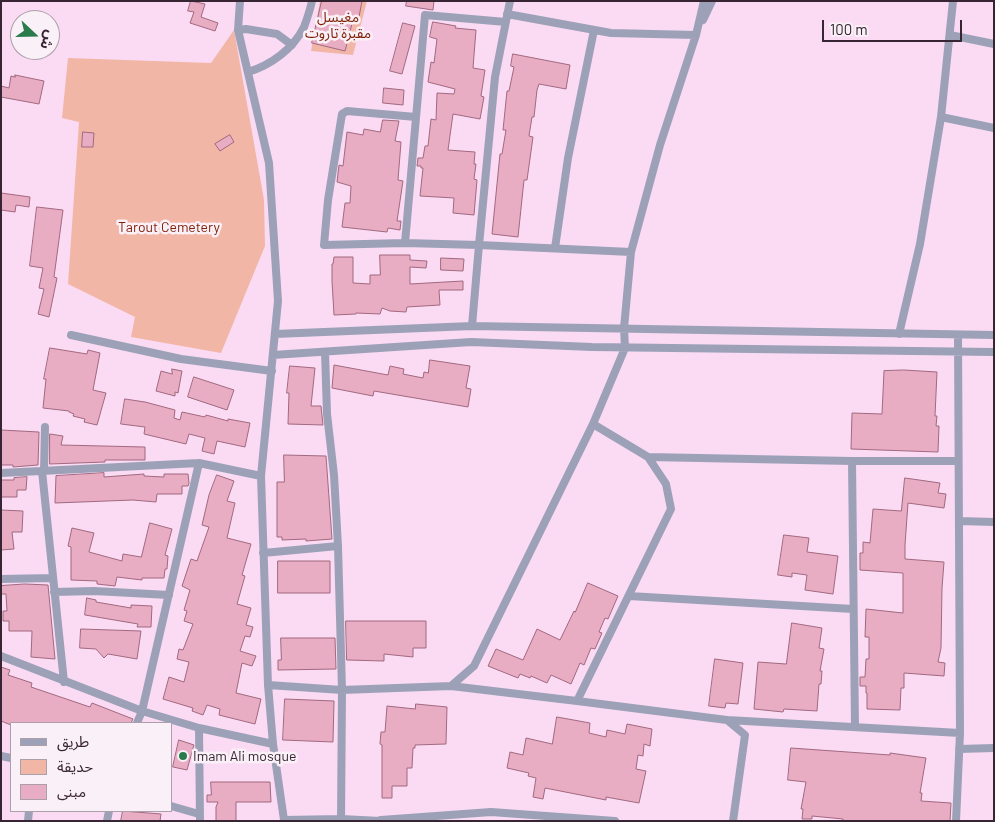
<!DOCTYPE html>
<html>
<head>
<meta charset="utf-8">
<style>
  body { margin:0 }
  #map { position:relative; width:995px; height:822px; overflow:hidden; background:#fadbf3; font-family:Barlow,"Noto Sans Arabic",sans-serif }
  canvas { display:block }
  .frame { position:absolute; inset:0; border:2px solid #382534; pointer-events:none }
  .legend { position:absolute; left:10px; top:722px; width:162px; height:90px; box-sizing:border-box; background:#faf0f7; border:1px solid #ac9fa9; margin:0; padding:6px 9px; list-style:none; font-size:15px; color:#382534 }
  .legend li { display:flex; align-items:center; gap:10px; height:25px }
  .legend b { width:25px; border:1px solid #ac9fa9 }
  .north { position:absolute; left:10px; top:10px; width:50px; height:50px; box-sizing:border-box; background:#faf0f7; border:1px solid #ac9fa9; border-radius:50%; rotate:111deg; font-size:14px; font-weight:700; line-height:20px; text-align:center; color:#382534 }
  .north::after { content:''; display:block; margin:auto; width:18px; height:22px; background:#2a7b4c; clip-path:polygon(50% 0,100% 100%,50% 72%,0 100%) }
  .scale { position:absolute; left:822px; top:20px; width:140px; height:22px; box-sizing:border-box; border:2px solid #382534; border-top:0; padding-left:6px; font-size:15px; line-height:18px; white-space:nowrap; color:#382534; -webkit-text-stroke:4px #faf0f7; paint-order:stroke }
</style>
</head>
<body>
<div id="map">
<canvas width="995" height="822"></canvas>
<div class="frame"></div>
<ul class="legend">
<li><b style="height:6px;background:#9ca1b8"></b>طريق</li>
<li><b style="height:14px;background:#f2b6a7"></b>حديقة</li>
<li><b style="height:14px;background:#e8acc3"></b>مبنى</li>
</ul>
<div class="north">ش</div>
<div class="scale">100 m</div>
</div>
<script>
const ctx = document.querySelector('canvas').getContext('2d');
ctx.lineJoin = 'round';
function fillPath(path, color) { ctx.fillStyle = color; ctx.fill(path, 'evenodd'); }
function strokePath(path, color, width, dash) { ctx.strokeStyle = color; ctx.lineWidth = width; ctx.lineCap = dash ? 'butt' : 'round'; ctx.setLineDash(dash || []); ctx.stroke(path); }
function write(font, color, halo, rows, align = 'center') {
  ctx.font = font + ' Barlow,"Noto Sans Arabic",sans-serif'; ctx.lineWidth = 5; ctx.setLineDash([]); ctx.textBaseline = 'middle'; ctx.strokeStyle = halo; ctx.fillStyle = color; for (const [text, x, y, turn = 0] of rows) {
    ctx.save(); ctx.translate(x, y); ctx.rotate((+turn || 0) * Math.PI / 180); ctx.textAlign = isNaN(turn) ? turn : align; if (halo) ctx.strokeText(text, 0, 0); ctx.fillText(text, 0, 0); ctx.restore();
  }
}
fillPath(new Path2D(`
  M320 1H367L353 55 311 51Z
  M234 30 264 200 265 246 221 353 131 337 135 317 68 284 79 122 62 118 68 58 211 63Z`), '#f2b6a7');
const building = new Path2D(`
  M191 1 205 4 201 17 218 23 215 31 190 23 194 12 188 11Z
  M322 1H362L359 17 354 16 345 51 312 43Z
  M407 1H434L433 10 406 6Z
  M433 22 456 26 455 28 476 30 473 68 485 70 481 96 484 97 480 119 453 114 448 150 475 152 474 164H476L474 179 477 180 474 215 453 213 454 198 420 196 423 168H421V166H417L418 158H423L425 146H428L431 119 436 120 437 93 454 94 455 89 428 82 431 62 434 63 437 39 430 37Z
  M403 23 415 26 402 74 390 71Z
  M513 54 570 65 566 89 539 84 537 90 534 117H532L529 136 533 137 527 180H524L518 237 492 234 500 154H502L506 130H503L507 91H509L514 67 511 66Z
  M15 75 44 81 39 104 1 97V86L9 88 11 76 15 77Z
  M384 88 404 90 403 105 383 103Z
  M383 120 399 121 395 141 401 142 398 180 403 181 397 221H401L400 230 388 228 387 232 342 227 345 203H350L351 186 337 182 339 165 343 166 347 132 363 135 364 129 380 132Z
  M83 132 94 133 93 147H82Z
  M230 135 234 142 220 151 215 144Z
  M1 193 30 197 29 207 16 205 15 212 1 210Z
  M37 207 63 210 54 277 57 278 49 317 38 314 44 289 39 288 43 268 30 266Z
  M380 255H410V260L427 261 426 268 410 267V284L463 281V290H439L440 305 407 307 406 312 390 311 382 308 380 314 356 313V314L334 315 332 281V264H333L334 257H353V283L370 284V275H380Z
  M441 258 464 259 463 271 441 270Z
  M50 348 87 354 88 350 100 353 93 390 106 393 97 425 84 422 85 419 73 416 74 414 69 412V411L43 408 46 379H44Z
  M430 360 470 366 466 388 471 389 468 407 374 391 373 396 332 388 334 365 388 375 390 366 404 369 403 374 423 378 424 372 428 373Z
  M290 366 315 368 311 406H321L323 425 288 424 289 393H287Z
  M172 369 182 371 178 393 175 392V396L156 391 161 371 172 374Z
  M904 370 937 372 935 416H937L936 426H939L938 452 851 449 852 413 882 414 884 371Z
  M194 377 234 390 227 410 188 397Z
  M125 399 145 402 175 410 174 418 180 420 182 412 205 417 206 415 228 421V419L250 423 245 447 217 441 214 454 202 451 205 438 189 434 186 444 144 434 145 427 121 424Z
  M1 430 39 432 38 465 13 467V465H1Z
  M50 434 63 436 61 445 145 447V460H105V462L50 464Z
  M284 455 326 456 332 539 306 541V539L282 540V537H277V482H284Z
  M104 473V477L144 474V476L164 477V474H188L189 483 188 486H182V494H157L156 502 133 500 55 503 56 476Z
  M217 475 234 481 227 501 235 503 227 538 251 544 242 575 245 576 237 604 251 608 246 625 253 627 250 637 245 636 240 651 256 656 252 666 242 663 236 693 261 699 255 724 219 715 220 709 207 705 203 715 192 711 193 708 163 699 169 677 184 682 189 662 177 659 179 649 183 650 193 624 184 621 187 611 184 610 190 590 182 586 191 559 197 561 209 527 202 525 209 495Z
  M27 477 26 490H17V497H1V480H14V478Z
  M905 478 940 483 938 493 946 494 944 508 908 503 905 545V559L944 562 942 588 941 648 938 662 945 663 944 676 904 673V688H901L900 710 867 709V693H866V686H860V677H865L866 659H869V637H865L866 609 903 613V573L860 570V553H863V542L870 543 873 509 901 511Z
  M1 510 23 511 22 532H12L14 549 1 550Z
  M150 523 172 529 165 555 168 556 167 569H165L164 578H142V580L117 577 115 586 97 584V581L71 580V547L68 546 72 528 94 533 89 552 122 561 123 554 141 557Z
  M784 535 809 538 807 552 838 556 833 594 805 590 807 575 792 573V577L778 575Z
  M278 561H330V593H278Z
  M588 583 618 596 608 619 605 618 599 632 602 633 595 649 591 648 584 665 580 663 571 684 551 675 547 683 531 676 530 678 520 674 518 678 488 666 496 649 523 660 537 629 560 640 574 611 575 612Z
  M25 584 48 585 55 659 31 657 32 631H9V621H3V611H7L6 594H1V586Z
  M87 598 96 600V602L131 608V605L152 606 151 627H137L138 624 85 615Z
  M346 621H426V648H413V657L384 654V661L347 660Z
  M792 623 822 628 819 648 824 649 820 671H822L821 684H819L817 711 784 709 783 712 754 709 758 662 786 664Z
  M81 629 141 631 137 659 108 654 104 658 96 649 80 648Z
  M281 638H335L336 669 278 670V660H281Z
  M715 659 743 663 738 704 726 703 725 708 709 706Z
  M1 667 10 670 8 675 32 683 31 687 87 706 90 707 92 703 133 719 131 723H11V725L1 721Z
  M285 699 334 701 333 742 283 740Z
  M416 704 447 707 446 744 415 745V748H413L412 768H407V786H392V798H382V745L380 744 381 732H385L387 706 415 709Z
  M557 717 590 723 589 733 606 737 607 730 625 734 627 724 652 729 650 746 644 744 643 756 638 755 636 769 646 771 639 803 606 797V800L545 788 543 799 533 797 536 778 528 776 529 773 507 768 510 752 523 755 526 738 552 744Z
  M179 740 194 745 187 770 173 767Z
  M791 748 876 754 890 755V753L926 758 920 793H922L921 801 951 803 950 821H843V819L812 816V819H802L803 809H801L806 782 788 780Z
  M211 782H270L271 802H236V821H216V807L218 802H207V795H211Z
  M123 811 161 814 160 821H121Z`);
fillPath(building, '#e8acc3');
strokePath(building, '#a1697f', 1);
strokePath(new Path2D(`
  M240 1 238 30 269 163 278 301 261 476 268 685 273 744 284 820 341 819 381 821
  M507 14 611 33 696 35
  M703 20 712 1
  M238 30 246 29 277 34 292 45
  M950 35 994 44
  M248 72C271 65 293 49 304 27 307 19 310 10 312 1
  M416 117 347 111 342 114 328 200 324 245 405 243 479 245 495 77 510 1
  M941 117 994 128
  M405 243 425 15 506 22
  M555 248 568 158 594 30
  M472 326 479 245 631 252
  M275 334 472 326 994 335
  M899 334 920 244 941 117 953 1
  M71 335 181 359 272 371
  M325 352 327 414 334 475 338 546 342 690 341 821
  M273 355 471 342 592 347 994 352
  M648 457 852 461H958
  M852 461 855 727
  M42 471 64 682
  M44 471 45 427
  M1 473 199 463 261 476
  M959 521 994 522
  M263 553 338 546
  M1 579 53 578
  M54 592 94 591 169 595
  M629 596 853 609
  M1 656 142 711 199 728 273 744
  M268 685 342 690 451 686 474 666 593 424 625 348 624 328 631 252 660 145 696 35 704 1
  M451 686 577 701 671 509 666 484 648 457 593 424
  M577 701 727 720 745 735 733 821
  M727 720 960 733
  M137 723 142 711 199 463
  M199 728 200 821
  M959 749 994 748
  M1 756 11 758
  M171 806 199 814
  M381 820 491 812 615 821
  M28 821 29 811
  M107 821 109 811
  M956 821 960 733 958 335`), '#9ca1b8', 8);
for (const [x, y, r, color] of [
  [183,756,5,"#2a7b4c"]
]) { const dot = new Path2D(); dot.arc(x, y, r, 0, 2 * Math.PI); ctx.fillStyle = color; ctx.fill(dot); strokePath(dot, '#faf0f7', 2); }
write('14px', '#7f1f06', '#faf0f7', [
  ["مغيسل",338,17],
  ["مقبرة تاروت",338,33],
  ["Tarout Cemetery",169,227]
]);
write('14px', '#382534', '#faf0f7', [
  ["Imam Ali mosque",193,756]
], 'left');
</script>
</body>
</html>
